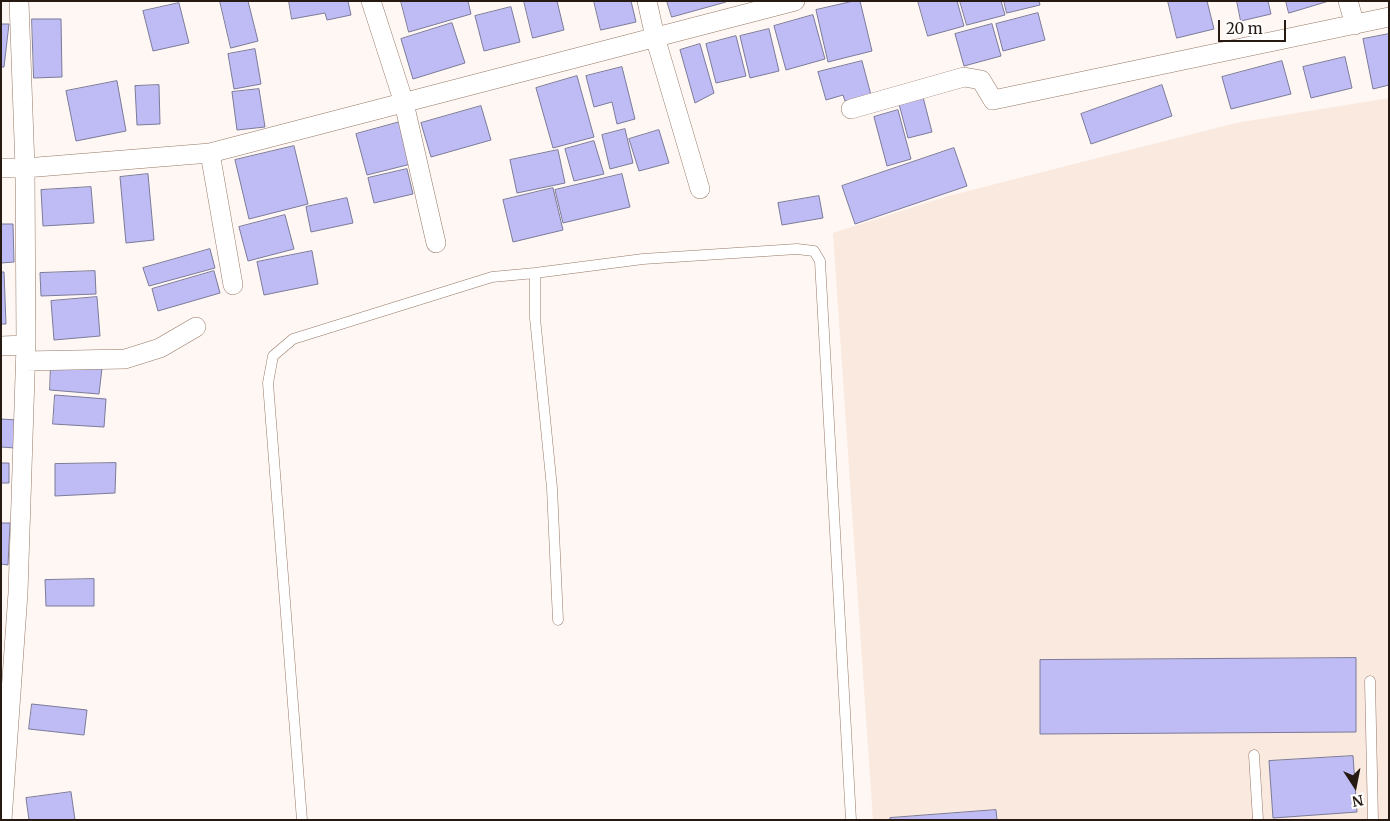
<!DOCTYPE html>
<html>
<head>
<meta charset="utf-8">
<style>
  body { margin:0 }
  #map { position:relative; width:1390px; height:821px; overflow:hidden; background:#fef7f3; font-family:Merriweather,serif }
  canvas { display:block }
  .frame { position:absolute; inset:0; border:2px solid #261a12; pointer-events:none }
  .north { position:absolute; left:1330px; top:761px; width:50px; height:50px; -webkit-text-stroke:4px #fff; paint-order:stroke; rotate:169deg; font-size:14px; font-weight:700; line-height:20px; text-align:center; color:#261a12 }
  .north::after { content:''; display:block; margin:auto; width:18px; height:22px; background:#261a12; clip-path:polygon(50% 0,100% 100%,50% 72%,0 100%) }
  .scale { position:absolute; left:1218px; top:20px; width:68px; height:22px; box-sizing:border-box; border:2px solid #261a12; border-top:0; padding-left:6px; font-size:15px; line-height:18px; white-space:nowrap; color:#261a12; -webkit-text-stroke:4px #fff; paint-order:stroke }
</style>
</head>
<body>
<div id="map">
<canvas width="1390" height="821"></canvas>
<div class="frame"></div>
<div class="north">N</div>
<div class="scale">20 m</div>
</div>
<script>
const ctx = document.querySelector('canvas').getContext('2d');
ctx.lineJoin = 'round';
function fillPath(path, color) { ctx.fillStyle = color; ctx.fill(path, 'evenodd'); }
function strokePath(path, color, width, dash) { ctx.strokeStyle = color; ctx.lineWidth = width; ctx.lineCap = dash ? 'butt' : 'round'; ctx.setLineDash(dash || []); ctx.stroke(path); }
fillPath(new Path2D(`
  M1389 98V820H873L833 233 948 196 1236 123Z`), '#fae9df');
const building = new Path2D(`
  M220 1H248L258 41 231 48Z
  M289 1H348L351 15 327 20 325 13 292 19Z
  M401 1H468L471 14 409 32Z
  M524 1H557L564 30 533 38Z
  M594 1H631L636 22 601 30Z
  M667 1H726V2L672 17Z
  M854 1H860L872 51 828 62 816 10Z
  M918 1H957L964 26 928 36Z
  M960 1H1001L1005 15 967 25Z
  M1004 1H1039L1040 5 1007 13Z
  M1168 1H1207L1214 29 1177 38Z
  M1237 1H1268L1271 14 1241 21Z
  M1286 1H1329L1289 13Z
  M179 3 189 43 153 51 143 11Z
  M511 7 520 42 484 51 475 16Z
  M1038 13 1045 40 1003 51 996 24Z
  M813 15 825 59 786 70 774 26Z
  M32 19H61L62 77 34 78Z
  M452 23 465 63 413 79 401 39Z
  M1 24H9L4 67H1Z
  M992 24 1001 56 964 66 955 34Z
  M769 29 779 71 750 78 740 36Z
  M1389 34V85L1373 89 1363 39Z
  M736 36 746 76 716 83 706 44Z
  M700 44 714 93 695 103 680 50Z
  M255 49 261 84 234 89 228 54Z
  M1345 57 1352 88 1311 98 1303 67Z
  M862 61 871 95 845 101 843 95 826 100 818 72Z
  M1282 61 1291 94 1231 109 1222 77Z
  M622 67 635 119 617 124 612 102 594 107 586 76Z
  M577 76 594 137 553 148 536 88Z
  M117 81 126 131 76 141 66 91Z
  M159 85 160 124 137 125 135 86Z
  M1162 85 1172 116 1091 144 1081 114Z
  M259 89 265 127 237 130 232 92Z
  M923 97 932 132 908 138 899 104Z
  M481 106 491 140 431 157 421 123Z
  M898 110 911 159 887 166 874 117Z
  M400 122 411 164 367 175 356 134Z
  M625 129 633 163 610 169 602 135Z
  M659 130 669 163 639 171 629 139Z
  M594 141 604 174 574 181 565 149Z
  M294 146 308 204 249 219 235 160Z
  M954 148 967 186 855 224 842 186Z
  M558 150 565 183 517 193 510 160Z
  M407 169 413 194 374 203 368 178Z
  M148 174 154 240 126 243 120 177Z
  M622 174 630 207 563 223 555 190Z
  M91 187 94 223 43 226 41 190Z
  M553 188 563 230 513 242 503 200Z
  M819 196 823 218 782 225 778 203Z
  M347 198 353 223 311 232 306 207Z
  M285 215 294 249 248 261 239 227Z
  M1 224H13L14 262 1 263Z
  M210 249 215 268 149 286 143 268Z
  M312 251 318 284 264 295 257 262Z
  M95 271 96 294 41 296 40 273Z
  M214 271 220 293 158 311 152 289Z
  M1 272H4L6 324H1Z
  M97 297 100 336 54 340 51 301Z
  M51 364 102 368 99 394 50 390Z
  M55 395 106 399 104 427 53 424Z
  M1 419 17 420 15 448 1 447Z
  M1 463H9V483H1Z
  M116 463 115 493 55 496V464Z
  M1 523H10L8 565 1 564Z
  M94 579V606H46L45 580Z
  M1356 658V732L1040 734V660Z
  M32 704 87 710 84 735 29 729Z
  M1353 756 1357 812 1273 818 1269 761Z
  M71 792 75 820H29L26 798Z
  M996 810 997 820H890V818Z`);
fillPath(building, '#bfbcf5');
strokePath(building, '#7b7a99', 1);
const service = new Path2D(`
  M535 273 643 259 797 249 814 251 820 261 851 820
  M1370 681 1373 820
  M1254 755 1258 820
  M302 820 268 383 273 356 293 339 492 277 535 273V318L552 488 558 620`);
const minor = new Path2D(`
  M371 1 404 103 436 243
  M647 1 655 37 700 189
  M1348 1 1355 25
  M851 109 964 77 981 80 993 100 1389 17
  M210 153 233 285
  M1 168H25L210 153 795 1
  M1 346 26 345
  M25 361 125 359 160 348 196 327
  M2 820 18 593 26 345 25 168 19 1`);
strokePath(service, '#977866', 11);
strokePath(minor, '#977866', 20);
strokePath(service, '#fff', 10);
strokePath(minor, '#fff', 19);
</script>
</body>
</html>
